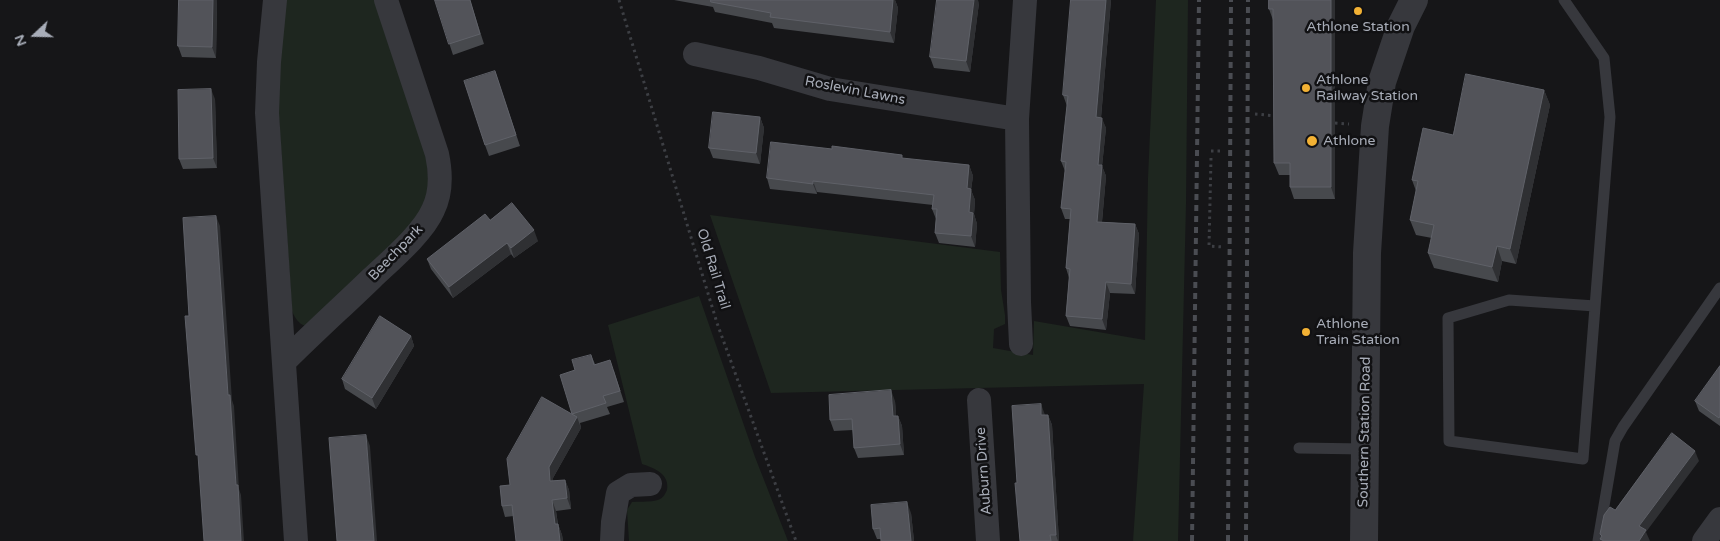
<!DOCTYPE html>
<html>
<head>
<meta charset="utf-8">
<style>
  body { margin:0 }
  #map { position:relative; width:1720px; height:541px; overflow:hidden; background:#161618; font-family:"Varela Round",sans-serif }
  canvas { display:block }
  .north { position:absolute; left:10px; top:10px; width:50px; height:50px; -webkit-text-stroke:4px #111113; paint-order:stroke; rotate:249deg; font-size:14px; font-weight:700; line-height:20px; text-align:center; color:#a8adb8 }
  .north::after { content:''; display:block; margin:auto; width:18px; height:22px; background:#a8adb8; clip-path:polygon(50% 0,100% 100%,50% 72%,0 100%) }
</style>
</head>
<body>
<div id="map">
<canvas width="1720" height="541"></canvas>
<div class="north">N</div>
</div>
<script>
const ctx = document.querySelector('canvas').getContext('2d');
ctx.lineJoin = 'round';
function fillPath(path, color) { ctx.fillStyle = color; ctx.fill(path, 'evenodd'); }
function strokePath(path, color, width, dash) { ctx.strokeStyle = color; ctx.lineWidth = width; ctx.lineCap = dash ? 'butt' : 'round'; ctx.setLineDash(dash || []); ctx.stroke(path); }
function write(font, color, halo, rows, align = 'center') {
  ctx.font = font + ' "Varela Round",sans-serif'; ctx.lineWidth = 5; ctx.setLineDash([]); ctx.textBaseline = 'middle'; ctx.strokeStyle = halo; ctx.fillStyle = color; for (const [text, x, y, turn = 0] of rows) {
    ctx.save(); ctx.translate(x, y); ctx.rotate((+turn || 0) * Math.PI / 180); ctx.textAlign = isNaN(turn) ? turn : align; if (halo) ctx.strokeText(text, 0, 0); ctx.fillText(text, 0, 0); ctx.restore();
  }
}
fillPath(new Path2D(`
  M284 0H376L427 158 429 193 412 227 305 326C298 323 295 318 292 311L279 119 278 89Z
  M1156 0H1188L1186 204 1178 541H1133L1144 384 771 393 710 215 1000 252 1001 290 1005 315V324L994 329 993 348 1033 355 1034 321 1145 340 1148 178Z
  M699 296 755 457 788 541H629L627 510 632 502C641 501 652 503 660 499 664 497 665 494 667 490 670 474 654 468 642 464L608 325Z`), '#1e261f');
strokePath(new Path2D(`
  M619 0 717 323 796 541
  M1255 114 1277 116
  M1335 123 1349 124
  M1211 151H1223
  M1211 158 1209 246 1223 247`), '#3d3f44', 3, [2.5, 4]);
strokePath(new Path2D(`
  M1564 0 1604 58 1610 117 1583 459 1449 441 1448 318 1509 300 1595 306
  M1299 448 1365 449
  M1598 541 1615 441 1623 427 1720 288`), '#37383d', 11);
strokePath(new Path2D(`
  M275 0 269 62 267 113 296 541
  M695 54 759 68 830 89 1017 119 1025 0
  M1017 119 1019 302 1021 344
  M284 362C313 333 343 306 372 278 391 260 423 233 433 210 442 192 441 173 437 154L386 0
  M979 400 988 541
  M612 541 613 522 618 493 631 485 650 484
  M1704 541 1720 519`), '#37383d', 24);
strokePath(new Path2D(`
  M1364 541 1367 253 1375 126 1382 82 1401 26 1414 0`), '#37383d', 28);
strokePath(new Path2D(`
  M1192 541 1199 0
  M1228 541 1231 0
  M1246 541 1248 0`), '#4a4c52', 4, [6, 5]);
fillPath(new Path2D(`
  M179 0H217L216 58 182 57 178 46Z
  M435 0H470L484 44 453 55Z
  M674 0H895L898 8 894 43 774 28 772 23 715 12 713 7Z
  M1071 0H1111L1101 118 1106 128 1102 166 1106 176 1102 222 1135 224 1139 234 1135 294 1110 293 1106 330 1070 326 1066 316 1069 278 1066 268 1070 219H1065L1061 208 1065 171 1061 161 1067 106 1063 95Z
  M1269 0H1335V199H1294L1290 187V175H1279L1274 163 1273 20 1269 9Z
  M979 3 970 72 934 68 930 57Z
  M495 71 520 146 489 156 485 145Z
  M1544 90 1550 105 1516 264 1502 261 1498 282 1434 268 1428 253 1432 238 1416 235 1410 220 1416 191 1412 180 1453 135Z
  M215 99 217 168 183 169 179 159Z
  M760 117 764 128 760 164 713 158 709 148Z
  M832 149 904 159 969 165 973 176 971 190 975 200 974 214 977 224 975 247 939 243 935 233 936 219 932 209 933 205 817 192V194L770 189 767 178Z
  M490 220 538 241 514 258 511 254 453 298 431 269 427 259Z
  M411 336 414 346 376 409 345 389 342 379Z
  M591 355 595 364 614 371 624 402 607 407 610 414 580 423 581 428 553 478V481L565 480 569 490 571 509 556 511 558 524 562 535 563 541H516L514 516 505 517 502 506 510 485 572 414 575 370Z
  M1720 366V426L1699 411 1695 401Z
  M895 401 896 416H898L902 426 904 455 858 458 854 448 853 430 834 431 830 420Z
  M1045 415H1048L1052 425 1059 541H1020L1017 483Z
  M911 513 914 541H881V539H877L873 529Z`), '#47494d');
fillPath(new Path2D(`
  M213 0H217L216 58 212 47Z
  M893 0H895L898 8 894 43 890 32Z
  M974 0H978L979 3 970 72 966 61Z
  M1106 0H1111L1100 128 1096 117Z
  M1331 0H1335V199L1331 187Z
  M211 89 215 99 217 168 213 158Z
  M1544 90 1550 105 1516 264 1510 249Z
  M760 117 764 128 760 164 756 153Z
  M1102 118 1106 128 1102 166 1106 176 1101 232 1097 222 1098 165Z
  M969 165 973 176 971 190 975 200 974 214 977 224 975 247 971 236 967 188Z
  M813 181 817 192V194L813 184Z
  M216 216 220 226 232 400 234 406 239 489 241 495 244 541H241L236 485 228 395Z
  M1135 224 1139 234 1135 294 1131 284Z
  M534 230 538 241 514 258 511 248Z
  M507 243 511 254 453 298 449 287Z
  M1497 246 1502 261 1498 282 1492 267Z
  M1106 282 1110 293 1106 330 1102 319Z
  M411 336 414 346 376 409 372 398Z
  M891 390 895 401 897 427 893 416Z
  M1041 404 1045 415H1041Z
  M1048 415 1052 425 1059 541H1058L1056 535Z
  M898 416 902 426 904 455 900 444Z
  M577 417 581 428 553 478 554 492 550 481 549 467Z
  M366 435 370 446 377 541H374Z
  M1695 451 1699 461 1646 532 1650 541H1639V526Z
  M565 480 569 490 571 509 567 498Z
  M552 500 556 511 559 535 555 524Z
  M907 502 911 513 914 541H911Z
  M558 524 562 535 563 541H560Z`), '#2f3033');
const building = new Path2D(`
  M179 0H213L212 47 178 46Z
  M435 0H470L480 34 449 44Z
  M711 0H893L890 32 770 17 771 13 711 2Z
  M937 0H974L966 61 930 57Z
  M1071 0H1106L1096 117 1102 118 1098 165H1102L1097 222 1135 224 1131 284 1106 282 1102 319 1066 316 1070 269 1066 268 1071 209 1061 208 1066 162 1061 161 1068 96 1063 95Z
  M1269 0H1331V187H1290V163H1274L1273 9H1269Z
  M495 71 516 135 485 145 464 81Z
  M1466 74 1544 90 1510 249 1497 246 1492 267 1428 253 1434 225 1410 220 1418 181 1412 180 1423 128 1453 135Z
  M211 89 213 158 179 159 178 90Z
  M713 112 760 117 756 153 709 148Z
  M771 142 832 149V146L902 155V158L969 165 967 188 971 189 969 212 973 213 971 236 935 233 937 209H932L934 195 813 181V184L767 178Z
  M512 203 534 230 511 248 507 243 449 287 427 259 485 214 490 220Z
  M216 216 228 395H230L236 485H238L241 541H204L198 455H196L185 316H189L183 218Z
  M380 316 411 336 372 398 342 379Z
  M591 355 594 365 610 360 620 391 603 396 606 403 572 414 560 375 575 370 572 360Z
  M1720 366V416L1719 418 1695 401Z
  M891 390 893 416H898L900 444 854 448 852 419 830 420 829 395Z
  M542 397 577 417 549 467 550 481 565 480 567 498 552 500 555 524H558L560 541H516L512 505 502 506 500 486 510 485 507 459Z
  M1041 404V415H1048L1056 535H1050L1051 541H1020L1015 483H1017L1012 406Z
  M1672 433 1695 451 1639 526 1646 530 1639 541H1604L1600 539 1602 536 1600 534 1604 515 1610 507 1615 510Z
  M366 435 374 541H337L329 438Z
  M907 502 911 541H881L880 528 873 529 871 505Z`);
fillPath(building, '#525359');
strokePath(building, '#5f6168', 1);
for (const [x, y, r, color] of [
  [1358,11,5,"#f2b134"],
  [1306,88,5,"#f2b134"],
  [1312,141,6,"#f2b134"],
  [1306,332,5,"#f2b134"]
]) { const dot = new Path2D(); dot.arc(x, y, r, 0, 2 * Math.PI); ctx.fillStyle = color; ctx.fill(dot); strokePath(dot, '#111113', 2); }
write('14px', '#a8adb8', '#111113', [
  ["Athlone Station",1358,27,"center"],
  ["Athlone",1316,80],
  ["Railway Station",1316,96],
  ["Athlone",1323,141],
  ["Athlone",1316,324],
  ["Train Station",1316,340]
], 'left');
write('14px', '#a8adb8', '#111113', [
  ["Roslevin Lawns",855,91,11],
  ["Beechpark",396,253,-46],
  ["Old Rail Trail",713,269,73],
  ["Southern Station Road",1365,432,-89],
  ["Auburn Drive",984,471,-94]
]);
</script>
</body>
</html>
